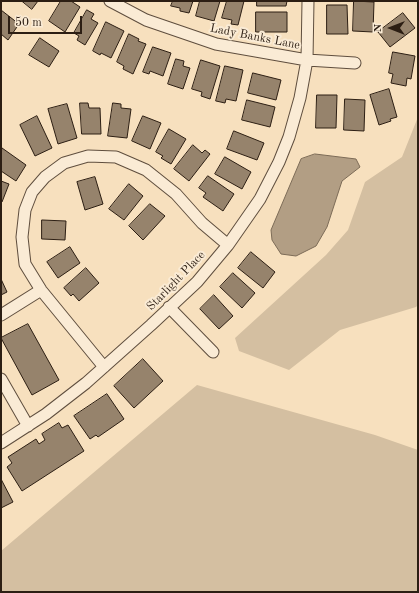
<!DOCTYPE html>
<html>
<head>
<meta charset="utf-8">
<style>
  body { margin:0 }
  #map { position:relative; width:419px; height:593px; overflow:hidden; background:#f7e0be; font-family:"Old Standard TT",serif }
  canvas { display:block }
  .frame { position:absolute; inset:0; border:2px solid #2c1e13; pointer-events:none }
  .north { position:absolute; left:371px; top:8px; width:40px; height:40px; -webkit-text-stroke:3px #faebd5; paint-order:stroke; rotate:270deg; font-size:11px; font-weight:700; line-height:16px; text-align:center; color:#2c1e13 }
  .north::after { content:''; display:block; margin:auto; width:14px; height:18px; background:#2c1e13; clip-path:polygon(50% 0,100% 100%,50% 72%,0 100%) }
  .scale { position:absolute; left:8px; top:16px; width:74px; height:18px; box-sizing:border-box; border:2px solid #2c1e13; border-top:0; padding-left:5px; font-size:12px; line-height:14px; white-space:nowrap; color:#2c1e13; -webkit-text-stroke:3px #faebd5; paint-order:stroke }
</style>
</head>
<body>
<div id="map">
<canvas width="419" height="593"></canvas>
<div class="frame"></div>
<div class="north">N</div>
<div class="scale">50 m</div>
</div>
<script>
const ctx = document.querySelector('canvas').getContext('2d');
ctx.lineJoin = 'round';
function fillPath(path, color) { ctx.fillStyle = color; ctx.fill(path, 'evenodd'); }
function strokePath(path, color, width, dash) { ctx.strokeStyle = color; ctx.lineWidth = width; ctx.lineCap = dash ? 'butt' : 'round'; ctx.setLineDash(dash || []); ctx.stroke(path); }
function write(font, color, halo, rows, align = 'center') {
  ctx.font = font + ' "Old Standard TT",serif'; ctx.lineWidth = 4; ctx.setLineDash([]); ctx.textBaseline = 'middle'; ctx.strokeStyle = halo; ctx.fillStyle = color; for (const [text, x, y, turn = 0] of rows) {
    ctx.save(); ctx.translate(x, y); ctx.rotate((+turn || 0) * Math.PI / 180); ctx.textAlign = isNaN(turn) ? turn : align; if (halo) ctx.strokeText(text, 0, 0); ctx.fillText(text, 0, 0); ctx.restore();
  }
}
fillPath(new Path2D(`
  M418 117V305L416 307 340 330 289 370 239 351 235 338 326 255 348 230 365 182 402 157Z
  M197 385 375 435 418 450V592H1V551Z`), '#d4bfa1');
const water = new Path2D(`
  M315 154 356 159 360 167 342 181 327 227 316 246 296 256 281 254 272 240 271 230 301 159Z`);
fillPath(water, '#b29e84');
strokePath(water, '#7c6b57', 1);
const building = new Path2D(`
  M22 1H38L32 9Z
  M61 1H71L80 7 65 32 49 21Z
  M173 1H193L189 13 180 11V8L171 6Z
  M200 1H220L214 21 196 16Z
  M227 1H244L238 25 231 24 232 20 222 18Z
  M257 1H287L286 6H257Z
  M354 1 374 2 373 32 353 31Z
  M327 5H347L348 34H327Z
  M1 10 19 24 8 40 1 34Z
  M87 10 94 14 91 19 98 23 85 45 77 40 79 36 74 33Z
  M256 12H287V32H256Z
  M403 13 415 28 390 47 378 32Z
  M106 22 124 31 111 58 101 53 100 55 93 51Z
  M129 34 139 39 138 41 146 44 133 74 123 69 124 66 117 62Z
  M40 38 59 51 49 67 29 55Z
  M153 47 171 53 163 76 150 71 149 74 143 72Z
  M393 52 415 56 411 79 407 78 406 86 391 83 393 74 389 73Z
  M176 59 184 61 183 66 190 68 183 89 168 84Z
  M201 60 220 66 210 99 201 96 202 92 192 89Z
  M225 66 243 70 236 101 226 99 225 103 216 101Z
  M253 73 281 80 276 100 248 93Z
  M389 89 397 117 390 119 391 121 379 125 370 95Z
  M317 95H337L336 128H316Z
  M345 99 365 100 364 131 344 130Z
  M247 100 275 107 270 127 242 120Z
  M80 103H88L89 108H100L101 134H82Z
  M113 103 121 104V108L131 109 127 138 108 136Z
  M67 104 77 138 58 144 48 109Z
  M37 116 52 148 35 156 20 125Z
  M143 116 161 123 150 149 132 141Z
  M169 129 186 139 171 164 161 158 163 156 156 152Z
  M234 131 264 143 257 160 227 149Z
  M193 145 202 153 205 150 210 154 189 181 174 169Z
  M2 148 26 165 16 181 1 171Z
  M225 157 251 172 242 189 215 174Z
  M208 176 234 194 223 211 203 197 206 193 199 188Z
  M95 177 103 204 85 210 77 182Z
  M1 181 9 184 2 202H1Z
  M129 184 143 196 124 220 109 209Z
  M150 204 165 216 143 240 129 226Z
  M42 220 66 221 65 240 42 239Z
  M70 247 80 263 58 278 47 262Z
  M251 252 275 272 263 288 238 268Z
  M86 268 99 283 79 301 73 294 71 296 64 288Z
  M233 273 255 293 242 308 220 287Z
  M1 279 7 292 1 295Z
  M214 295 233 316 219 329 200 309Z
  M28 324 59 380 32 395 1 338Z
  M143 359 163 381 134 408 114 386Z
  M107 394 124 419 98 437 96 435 90 439 74 416Z
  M59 423 62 428 68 425 84 451 22 491 7 467 12 463 8 457 36 439 39 444 45 440 42 434Z
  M1 479 13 502 1 508Z`);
fillPath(building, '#96836c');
strokePath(building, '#2c1e13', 1);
const minor = new Path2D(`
  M110 1 146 20 216 44 307 60 355 63
  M169 307 213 352
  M1 315 41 290
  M104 367 41 290 25 264 22 237 25 210 32 192 45 177 64 163 88 156 116 157 146 170 176 194 202 223 228 245
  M1 379 28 426
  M1 443 46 414 86 383 151 325 197 282 228 245 260 199 279 162 289 137 300 98 307 60 308 1`);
strokePath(minor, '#5f4e3e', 13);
strokePath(minor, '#faebd5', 11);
write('12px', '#2c1e13', '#faebd5', [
  ["Lady Banks Lane",255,37,11],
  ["Starlight Place",176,281,-46]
]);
</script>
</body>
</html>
